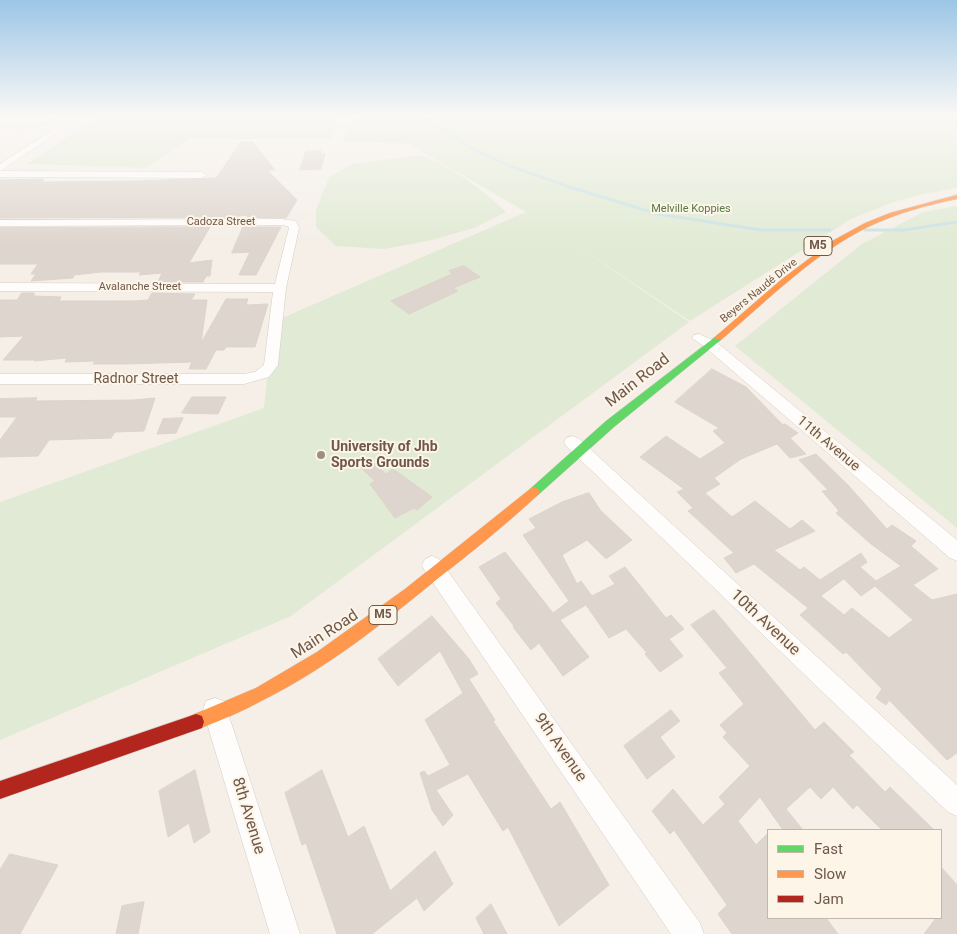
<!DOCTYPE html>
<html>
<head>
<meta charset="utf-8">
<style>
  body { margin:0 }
  #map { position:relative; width:957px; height:934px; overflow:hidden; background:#f5efe8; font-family:Roboto,sans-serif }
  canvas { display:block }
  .legend { position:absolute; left:767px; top:829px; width:175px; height:90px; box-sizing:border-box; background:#fdf5e8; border:1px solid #c4b6a9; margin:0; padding:6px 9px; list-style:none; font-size:15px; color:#6f584b }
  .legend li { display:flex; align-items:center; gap:10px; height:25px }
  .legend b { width:25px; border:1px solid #c4b6a9 }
</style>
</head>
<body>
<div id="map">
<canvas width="957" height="934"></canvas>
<ul class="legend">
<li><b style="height:6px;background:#63d668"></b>Fast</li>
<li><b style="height:6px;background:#ff974d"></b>Slow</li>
<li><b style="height:6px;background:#b3261e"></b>Jam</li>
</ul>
</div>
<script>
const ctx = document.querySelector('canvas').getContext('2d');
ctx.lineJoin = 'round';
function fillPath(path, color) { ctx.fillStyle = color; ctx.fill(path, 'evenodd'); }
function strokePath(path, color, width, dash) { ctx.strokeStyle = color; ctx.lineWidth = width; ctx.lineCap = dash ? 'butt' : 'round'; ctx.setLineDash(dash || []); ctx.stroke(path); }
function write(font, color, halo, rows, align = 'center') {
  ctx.font = font + ' Roboto,sans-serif'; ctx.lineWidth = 4; ctx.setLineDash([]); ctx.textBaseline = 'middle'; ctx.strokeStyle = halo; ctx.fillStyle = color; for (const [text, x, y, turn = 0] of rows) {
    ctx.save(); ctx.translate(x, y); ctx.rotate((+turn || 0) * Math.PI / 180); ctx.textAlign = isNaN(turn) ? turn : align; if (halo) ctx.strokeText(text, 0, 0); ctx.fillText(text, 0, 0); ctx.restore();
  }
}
fillPath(new Path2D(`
  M100 115H340L331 139H189L147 168 27 164Z
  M354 115H957V188L929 193 896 201 851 219 690 321 564 237 689 322 291 616 0 740V502L264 408 273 322 526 212 409 144 343 141Z
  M420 155C450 164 484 191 506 212L474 228 432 240 384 249 336 246 316 227V210L329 177 352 164Z
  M957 206V528L735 346 862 244 923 212Z`), '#e1ead4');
strokePath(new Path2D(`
  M419 115 473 149 512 167 570 187
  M0 123C20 134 47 123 67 115`), '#cbe2e3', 2.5);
strokePath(new Path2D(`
  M566 186 658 214 761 230H830
  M865 230H904L957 222`), '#cbe2e3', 3);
const building = new Path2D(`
  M241 142H253L275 170H267L297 200 286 218 247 217 248 215 230 217 0 218V180L44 179 41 182 137 181 216 178Z
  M306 151H321L320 154H325L321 169 300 170Z
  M210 227 189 263 212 260 210 276H206L203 282H158L162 273 139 275 141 272H101L74 275 73 278 31 281 36 274H31L38 264H0V228Z
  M243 227H281L256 275H239L250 252 232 253Z
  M464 266 480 277 453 288 458 291 409 314 391 301 452 274 449 271Z
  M22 293H34V296L61 297 59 301H135L148 300 152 293 195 294 191 300H207L201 343 226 299H248L246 305 268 304 255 347H226L224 350H216L206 369H189L192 362 126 364H93L95 361 65 362 67 358 34 361 35 360H3L24 336 0 337V300H17Z
  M712 369 746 387 783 425 785 424 798 433 790 438 806 454 790 458 777 444 741 459 714 478 720 484 705 493 732 517 755 501 790 529 802 520 815 531 774 550 800 570 804 567 820 580 861 553 867 562 860 567 876 581 901 566 871 544 836 513 839 511 822 491 828 490 799 460 816 454 848 485 887 529 892 525 916 541 911 546 938 569 913 585 932 600 957 594V753L947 760 889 700 886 705 876 698 882 689 846 652 843 654 800 615 808 608 754 564 736 573 724 558 734 553 688 511 693 508 677 492 684 489 640 457 666 436 700 459 725 443 713 431 719 428 675 402ZM844 579 861 596 875 586 913 620 889 638 852 608 844 615 821 596Z
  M192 397H226L218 414 182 413Z
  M37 398 35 401 133 400 155 398 144 431 115 432 111 438 49 440 38 456 0 457V440L17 417H0V399Z
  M183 418 176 433 157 434 163 419Z
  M370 460 386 474 393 469 432 497 417 510 414 508 395 518 370 484 375 481 360 467Z
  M589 493 601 511 632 540 606 559 587 540 562 555 577 584 581 581 592 596 615 584 609 576 625 567 666 618 671 615 684 629 669 639 683 656 660 672 645 654 647 653 626 629 609 638 586 605 560 620 589 657 563 676 539 643 531 650 513 627 514 626 496 603 501 599 479 567 505 552 553 613 569 601 523 535 536 528 529 519 562 502Z
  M714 610 815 730 824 722 854 752 849 755 885 792 890 787 934 830H882L857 805 853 809 833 787 821 799 810 787 786 809 803 830H783L760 797 738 821 756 845 768 833V918H826L838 934H732L718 914 727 905 674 830 670 834 652 811 673 789 703 825 725 804 719 797 750 766 723 737 727 733 720 725 744 704 719 673 727 668 691 625Z
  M432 616 469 659 478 674 469 679 495 720 493 721 551 809 560 802 609 885 559 926 508 827 503 831 468 774 436 790 453 815 443 826 432 810 420 773 424 771 428 776 450 765 425 720 463 693 440 651 398 686 378 659Z
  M671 710 680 721 660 737 675 757 647 779 624 746Z
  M195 770 210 832 194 843 189 823 168 837 159 791Z
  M322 770 348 837 364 826 390 891 435 851 453 884 424 911 417 898 372 934H337L306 843 302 845 285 793Z
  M10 854 58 865 20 934H0V870Z
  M941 867 957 885V934H924L936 918H941Z
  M144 902 138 934H116L122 906Z
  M491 904 507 934H484L476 918Z`);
fillPath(building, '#ded5ce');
strokePath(building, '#ddd3cb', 1);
const street = new Path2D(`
  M75 115H84L0 171V164Z
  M0 171 202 172 207 175 202 178 0 177Z
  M281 219 296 221 299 228 286 288 278 365 269 377 244 384H0V374H244L255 372 264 365 273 292 0 291V283L275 284 289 228 288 226 281 225 0 226V220Z
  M699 334 715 341 957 540V561L950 558 705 347 692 338 694 335Z
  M572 436 578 438 957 785V816L948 812 566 446 564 442 566 438Z
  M432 556 439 559 700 923 704 934H671L425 571 422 565 425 559Z
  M215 698 224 701 227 710 300 934H270L203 710 206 701Z`);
const fast = new Path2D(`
  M719 334 722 335V339L614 427 538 495H530L528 492 530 489 606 421Z`);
const slow = new Path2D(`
  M957 195V199C927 205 898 213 870 226 814 253 769 299 722 339H716L715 337 782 279 834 240 865 223 890 213Z
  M534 487 538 489 540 492 538 495C505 525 471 553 436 580 382 624 327 668 265 699 243 711 220 721 196 730L190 728 188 722 190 716 256 688 317 652 405 589 530 489Z`);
const jam = new Path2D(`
  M196 714 202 716 204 722 202 728 0 799V781Z`);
strokePath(street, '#d3ccc6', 1);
strokePath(fast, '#d3cbc5', 1);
strokePath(slow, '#d3cbc5', 1);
strokePath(jam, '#d3cbc5', 1);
fillPath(street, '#fefdfc');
fillPath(fast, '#63d668');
fillPath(slow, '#ff974d');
fillPath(jam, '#b3261e');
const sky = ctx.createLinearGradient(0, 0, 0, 246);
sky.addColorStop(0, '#9cc6e6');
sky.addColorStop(0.47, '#faf8f5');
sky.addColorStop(1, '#faf8f500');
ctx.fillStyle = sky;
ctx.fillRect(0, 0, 957, 246);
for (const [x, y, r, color] of [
  [321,455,5,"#9e8d82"]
]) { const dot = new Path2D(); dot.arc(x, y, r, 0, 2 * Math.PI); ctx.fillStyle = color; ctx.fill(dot); strokePath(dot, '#fdf5e8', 2); }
write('11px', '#577a48', '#fdf5e8', [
  ["Melville Koppies",691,209]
]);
write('11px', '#6f584b', '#fdf5e8', [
  ["Cadoza Street",221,222],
  ["Avalanche Street",140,287],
  ["Beyers Naudé Drive",759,291,-39]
]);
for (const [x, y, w] of [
  [818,246,28],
  [383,615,28]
]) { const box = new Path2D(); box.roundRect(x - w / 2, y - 9.5, w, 19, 4); ctx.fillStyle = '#fdf5e8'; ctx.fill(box); strokePath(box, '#6f584b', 1); }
write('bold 12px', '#6f584b', null, [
  ["M5",818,246],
  ["M5",383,615]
]);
write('14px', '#6f584b', '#fdf5e8', [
  ["Radnor Street",136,379],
  ["11th Avenue",828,444,40]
]);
write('bold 14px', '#6f584b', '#fdf5e8', [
  ["University of Jhb",331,447],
  ["Sports Grounds",331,463]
], 'left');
write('16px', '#6f584b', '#fdf5e8', [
  ["Main Road",638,381,-38],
  ["10th Avenue",765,623,43],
  ["Main Road",325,635,-33],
  ["9th Avenue",560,748,55],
  ["8th Avenue",248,816,73]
]);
</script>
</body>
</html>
